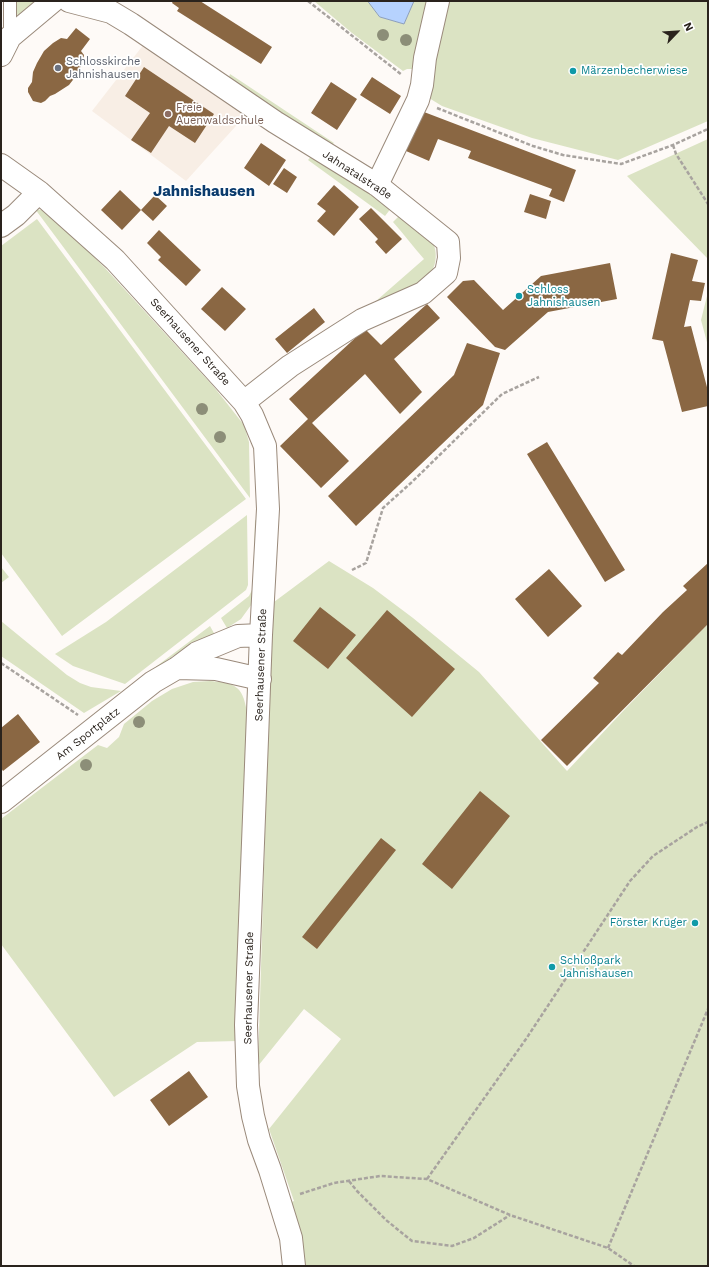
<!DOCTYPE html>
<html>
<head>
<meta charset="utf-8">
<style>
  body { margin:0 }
  #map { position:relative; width:709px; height:1267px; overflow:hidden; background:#fefaf7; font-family:"Work Sans",sans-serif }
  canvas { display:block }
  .frame { position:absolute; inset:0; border:2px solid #2a231d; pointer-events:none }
  .north { position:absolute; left:657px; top:12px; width:40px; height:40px; -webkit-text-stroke:3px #fff; paint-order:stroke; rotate:65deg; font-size:11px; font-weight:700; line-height:16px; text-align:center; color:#2a231d }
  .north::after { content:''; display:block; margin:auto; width:14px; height:18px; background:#2a231d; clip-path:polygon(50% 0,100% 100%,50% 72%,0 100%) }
</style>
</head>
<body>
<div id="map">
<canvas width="709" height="1267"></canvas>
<div class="frame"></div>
<div class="north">N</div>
</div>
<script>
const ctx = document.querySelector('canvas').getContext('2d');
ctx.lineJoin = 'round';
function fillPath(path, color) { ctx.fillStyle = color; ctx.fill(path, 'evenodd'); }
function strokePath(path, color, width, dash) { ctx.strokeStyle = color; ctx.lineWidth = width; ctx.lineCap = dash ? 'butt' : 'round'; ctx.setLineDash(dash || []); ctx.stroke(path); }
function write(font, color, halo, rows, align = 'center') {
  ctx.font = font + ' "Work Sans",sans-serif'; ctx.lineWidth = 3.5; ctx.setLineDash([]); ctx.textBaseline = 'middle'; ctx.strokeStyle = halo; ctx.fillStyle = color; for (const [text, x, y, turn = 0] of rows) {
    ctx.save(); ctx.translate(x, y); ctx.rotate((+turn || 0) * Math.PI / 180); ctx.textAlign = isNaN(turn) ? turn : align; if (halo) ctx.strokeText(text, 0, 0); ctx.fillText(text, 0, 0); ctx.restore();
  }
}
fillPath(new Path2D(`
  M144 44 210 89 245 116 186 181 92 111Z`), '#f8eee5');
fillPath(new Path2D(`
  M16 1H42L24 17 15 14Z
  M314 1H368L380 17 404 24 414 1H430L418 37 413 69H407L403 71 352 33Z
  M446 1H708V121L618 160 532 138 442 106 429 98Z
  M230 74 334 143 327 149 227 84Z
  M708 139V262V259L627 176Z
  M313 154 392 207 385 216 308 160Z
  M35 209 48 211 105 268 214 387 244 425 249 442 250 498Z
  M401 214C407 220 430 237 433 243 437 251 437 264 431 272 421 286 377 306 360 315L424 259C413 247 404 234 393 222Z
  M37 219 246 499 62 636 1 553V246Z
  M708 292V346L701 320Z
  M247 515 248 585 246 590 125 684 73 666 55 654 106 622Z
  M255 520 259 521 254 601 241 619 227 628 221 618 249 596 253 588Z
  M329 561 373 588 413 618 479 672 567 771 625 709 708 624V1266H303L289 1203 294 1201 269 1129 341 1039 304 1009 258 1066 269 702 274 602Z
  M1 567 9 577 1 583Z
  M1 621 67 675 80 683 91 687 121 691 84 713 1 656Z
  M210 626 215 635 190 646 173 656 138 682 137 681Z
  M210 681C218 682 230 682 237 688 249 697 248 731 249 745L238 1041 197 1042 114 1097 1 944V819L98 745 107 748 119 737 124 724 152 701 172 689 193 682Z`), '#dbe3c3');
const water = new Path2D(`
  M368 1H414L404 24 380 17Z`);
fillPath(water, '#b6d2fe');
strokePath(water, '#8c9eba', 1);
fillPath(new Path2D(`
  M173 1H200L272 47 261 64 177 11 179 8 172 3Z
  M76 28 90 39 81 51 84 55 82 64 76 76 69 85 55 94 50 96 45 101 41 103 33 101 28 92V88L32 82 33 72 37 63 44 51 53 43 61 38 67 39Z
  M144 67 214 114 195 143 169 126 151 153 131 140 150 113 125 96Z
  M372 77 401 96 390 114 360 95Z
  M331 82 357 99 337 130 311 113Z
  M424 112 576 170 564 202 549 196 552 189 468 158 471 151 438 139 429 161 406 151Z
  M261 143 286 160 269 186 244 168Z
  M284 168 297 177 287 193 273 184Z
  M334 185 359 207 334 236 317 221 326 211 317 204Z
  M120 190 141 210 122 230 101 210Z
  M530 194 551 201 546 219 524 212Z
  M155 195 167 206 153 221 141 210Z
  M371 208 402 239 386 254 375 242 378 239 359 219Z
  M159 230 201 270 186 286 158 260 161 257 147 243Z
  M671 253 698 260 692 281 705 283 701 301 690 300 684 327 691 326 708 391V406L682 412 663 341 652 339Z
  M610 263 617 299 548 312 505 350 495 347 447 297 463 281 474 280 503 310 541 276Z
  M222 287 246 309 225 331 201 309Z
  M427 304 440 318 394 359 422 392 400 414 365 374 312 423 349 461 321 488 280 446 308 419 289 399 365 329 381 345Z
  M314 308 325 322 287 353 275 339Z
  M467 343 500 353 483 405 356 526 328 496 454 375Z
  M547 442 625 570 605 582 527 454Z
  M708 563V624L567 766 541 740 599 683 593 678 618 652 622 655 663 612 687 590 683 586Z
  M549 569 582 606 548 637 515 599Z
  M320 607 356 635 328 669 293 641Z
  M387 610 455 669 412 717 346 658Z
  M18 714 40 742 3 771 1 768V728Z
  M480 791 510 816 452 889 422 864Z
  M381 838 396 850 317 949 302 937Z
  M189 1071 208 1097 169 1126 150 1100Z`), '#8a6743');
const lane = new Path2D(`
  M10 37V1`);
const street = new Path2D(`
  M69 1 111 12 131 24 275 122 377 185 448 242 449 258 446 273 423 293 362 320 340 334 290 366 244 402
  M1 55 10 37 53 1
  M1 165 39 192 115 260 244 402 252 415 265 446 268 509 261 635 246 1025 248 1086 253 1116 259 1140 270 1170 291 1238 294 1266
  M377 185 418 100 422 85 425 58 438 1
  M1 226 16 215 39 192
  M177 668 216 669 260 679
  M1 802 153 682 177 668 197 653 238 636 261 635`);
strokePath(lane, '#9a8a7b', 14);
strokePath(street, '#9a8a7b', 24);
strokePath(new Path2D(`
  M308 1 402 75
  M437 108 533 146 563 155 621 164 673 145 708 129
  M673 145 676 154 708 204
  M352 570 366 563 383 508 412 482 502 394 539 377
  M1 663 78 715
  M427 1179 526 1039 630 881 653 856 697 827 708 822
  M349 1181 357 1191 386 1220 412 1241 452 1246 474 1238 510 1215
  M300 1194 334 1183 380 1176 427 1179 510 1215 608 1248 634 1266
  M608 1248 708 1009`), '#a8a39f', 2.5, [4, 2]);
strokePath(lane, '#fff', 12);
strokePath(street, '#fff', 22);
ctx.fillStyle = '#8c8e78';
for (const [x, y] of [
  [383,35],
  [406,40],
  [202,409],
  [220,437],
  [139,722],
  [86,765]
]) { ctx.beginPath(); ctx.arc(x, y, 6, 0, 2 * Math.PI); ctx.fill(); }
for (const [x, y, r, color] of [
  [58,68,4,"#6b7280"],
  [573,71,4,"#0f9aa8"],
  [168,114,4,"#8d6e63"],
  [519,296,4,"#0f9aa8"],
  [695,923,4,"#0f9aa8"],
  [552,967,4,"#0f9aa8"]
]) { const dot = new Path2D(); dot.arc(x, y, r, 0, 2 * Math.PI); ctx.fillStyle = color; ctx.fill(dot); strokePath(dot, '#fff', 1.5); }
write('11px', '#5b616d', '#fff', [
  ["Schlosskirche",66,62],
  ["Jahnishausen",66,75]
], 'left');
write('11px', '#0d838f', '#fff', [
  ["Märzenbecherwiese",581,71],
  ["Schloss",527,290],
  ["Jahnishausen",527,303],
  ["Förster Krüger",687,923,"right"],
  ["Schloßpark",560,961],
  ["Jahnishausen",560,974]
], 'left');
write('11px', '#785e54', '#fff', [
  ["Freie",176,108],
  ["Auenwaldschule",176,121]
], 'left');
write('11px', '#2a231d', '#fff', [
  ["Jahnatalstraße",357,175,33],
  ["Seerhausener Straße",190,342,48],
  ["Seerhausener Straße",261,665,-88],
  ["Am Sportplatz",88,734,-38],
  ["Seerhausener Straße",249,988,-89]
]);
write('bold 15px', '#0b3b6d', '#fff', [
  ["Jahnishausen",204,192]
]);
</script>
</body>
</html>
